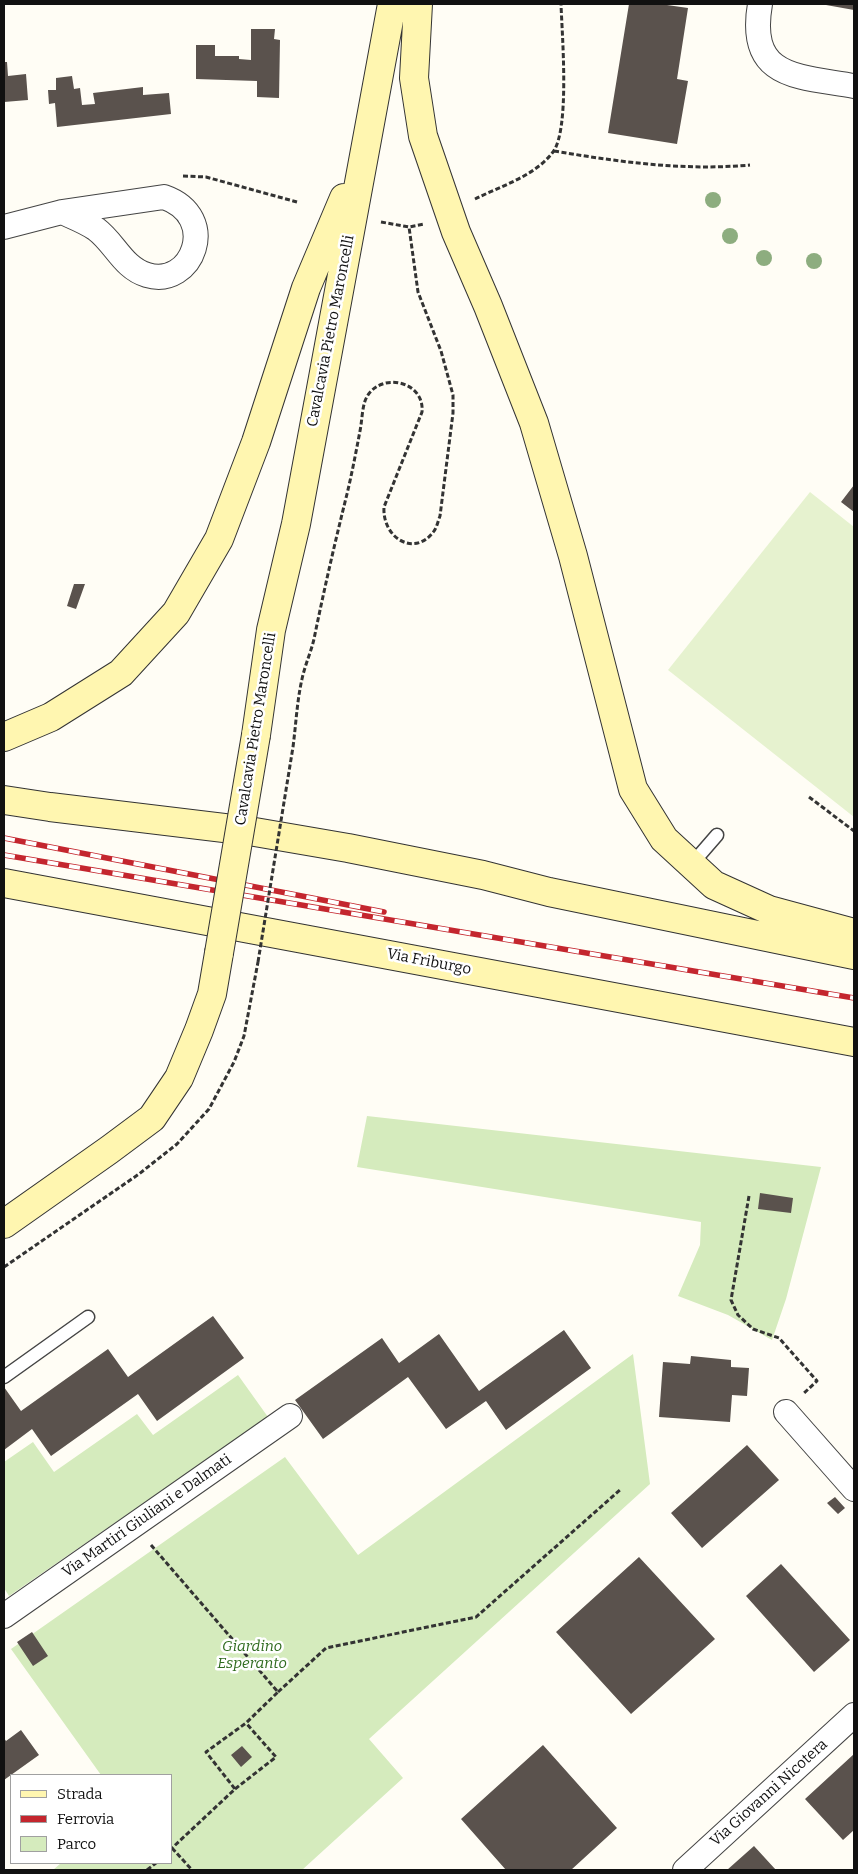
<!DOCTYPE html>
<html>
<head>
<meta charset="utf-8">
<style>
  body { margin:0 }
  #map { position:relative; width:858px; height:1874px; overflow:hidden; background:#fffdf5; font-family:Bitter,serif }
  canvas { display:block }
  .frame { position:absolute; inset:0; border:5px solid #111; pointer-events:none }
  .legend { position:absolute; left:10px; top:1774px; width:162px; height:90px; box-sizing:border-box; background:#fff; border:1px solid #a0a0a0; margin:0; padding:6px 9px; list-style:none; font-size:15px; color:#111 }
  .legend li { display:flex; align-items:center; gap:10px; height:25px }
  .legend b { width:25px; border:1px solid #a0a0a0 }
</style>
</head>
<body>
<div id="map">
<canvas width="858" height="1874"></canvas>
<div class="frame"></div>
<ul class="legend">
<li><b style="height:6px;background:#fff6b0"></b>Strada</li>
<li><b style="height:6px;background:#c4262e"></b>Ferrovia</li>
<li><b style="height:14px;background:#d5ebbd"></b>Parco</li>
</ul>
</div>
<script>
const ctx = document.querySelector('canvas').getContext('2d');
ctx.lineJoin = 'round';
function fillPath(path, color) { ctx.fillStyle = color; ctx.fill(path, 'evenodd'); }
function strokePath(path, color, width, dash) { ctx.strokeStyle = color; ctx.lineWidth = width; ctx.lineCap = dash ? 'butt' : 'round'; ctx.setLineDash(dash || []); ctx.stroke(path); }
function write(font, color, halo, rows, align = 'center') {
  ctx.font = font + ' Bitter,serif'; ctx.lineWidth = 5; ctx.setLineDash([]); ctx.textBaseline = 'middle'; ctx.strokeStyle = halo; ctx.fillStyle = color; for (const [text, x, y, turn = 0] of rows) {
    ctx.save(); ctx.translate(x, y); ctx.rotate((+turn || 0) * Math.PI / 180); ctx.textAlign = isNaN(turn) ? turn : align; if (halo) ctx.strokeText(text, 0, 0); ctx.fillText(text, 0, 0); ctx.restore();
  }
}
fillPath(new Path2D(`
  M367 1116 821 1167 786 1299 772 1340 728 1315 678 1296 700 1245 701 1222 357 1167Z
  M633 1354 650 1484 369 1739 403 1778 302 1870H53L61 1863H171V1775H101L11 1649 285 1457 358 1555Z
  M238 1375 268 1417 9 1596 4 1588V1462L33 1442 54 1472 137 1414 153 1435Z`), '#d5ebbd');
fillPath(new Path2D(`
  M810 492 854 527V817L668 670Z`), '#e6f2cf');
fillPath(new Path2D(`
  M629 4H660L688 8 677 79 688 81 677 144 608 133Z
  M826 4H854V10L826 5Z
  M251 29H275L274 39 280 40 279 98 257 97V81L196 79V45H215V56H239V59L251 60Z
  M4 62H7L8 76 26 74 28 100 4 102Z
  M72 76 74 89 80 88 82 105 95 104 93 93 143 87V95L169 93 171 114 57 127 55 103 49 104 48 90H56V78Z
  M854 485V512L841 502Z
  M74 584H85L76 609 67 606Z
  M760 1193 793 1198 791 1213 758 1209Z
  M213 1316 244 1358 157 1421 138 1394 51 1456 32 1429 4 1450V1387L21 1411 108 1349 128 1377Z
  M564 1330 591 1368 506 1430 486 1401 446 1429 408 1377 323 1439 295 1400 382 1338 399 1363 439 1334 479 1391Z
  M691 1356 731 1360V1367L749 1368 747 1396 732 1395 730 1422 659 1417 663 1362 690 1364Z
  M747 1445 779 1480 702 1548 671 1513Z
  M835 1497 845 1508 838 1514 827 1503Z
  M639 1557 715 1639 631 1714 556 1632Z
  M781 1564 850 1640 814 1672 746 1596Z
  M32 1632 48 1656 33 1666 17 1642Z
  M21 1730 39 1755 4 1780V1738L6 1741Z
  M543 1745 617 1828 571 1870H506L461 1819Z
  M242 1746 252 1757 241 1767 231 1755Z
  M854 1754V1830L843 1840 805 1799Z
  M754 1846 776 1870H727Z`), '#5a524d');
const lane = new Path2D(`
  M691 865 717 835
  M4 1377 88 1317`);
const street = new Path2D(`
  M760 4C747 79 798 76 854 86
  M4 227 62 212 164 197C221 217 192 289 147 275 123 268 115 243 96 229 86 222 73 217 62 212
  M786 1412 854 1489
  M4 1616 290 1416
  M685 1870 854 1715`);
const secondary = new Path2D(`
  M418 4 414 78 423 136 456 232 488 306 534 423 573 556 633 789 664 839 714 885 769 910 854 933
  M256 735 271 630 296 524 392 4
  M4 737 51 717 121 673 176 613 219 539 256 442 306 288 344 198
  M4 800 50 807 249 831 348 848 483 875 549 892 854 955
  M4 883 854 1042
  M4 1224 109 1150 152 1118 179 1078 199 1030 212 994 219 953`);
strokePath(lane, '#444', 15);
strokePath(street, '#444', 26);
strokePath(secondary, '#333', 30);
strokePath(new Path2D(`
  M554 151C620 162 683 171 750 165
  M183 176 206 177 297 202
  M475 199C501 186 535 176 553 152 570 129 562 35 561 4
  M381 222 409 227 424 224
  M293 747C296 724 297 701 302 679 305 665 311 652 314 639 324 590 335 542 347 494 352 473 356 452 360 431 362 421 362 410 365 401 376 371 425 379 422 412L384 507C382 538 415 558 434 531 437 527 438 521 440 516L453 413V395L441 351 418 292 409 227
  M809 797 854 831
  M749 1196 731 1300 738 1315 753 1329 779 1338 817 1381 803 1394
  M4 1267 139 1174 177 1144 209 1109 234 1062 244 1036 258 962
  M151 1545 278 1692 246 1723 206 1752 235 1789 171 1849
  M278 1692 326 1648 476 1617 620 1490
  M235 1789 276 1757 246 1723
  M172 1848 192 1870
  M147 1870 156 1863`), '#333', 3, [5, 2.5]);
strokePath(lane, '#fff', 12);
strokePath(street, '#fff', 24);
strokePath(secondary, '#fff6b0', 28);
const rail = new Path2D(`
  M4 838 384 912
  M4 855 854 998`);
strokePath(rail, '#c4262e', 5.5);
strokePath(rail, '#fff', 4, [11]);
const secondaryBridge = new Path2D(`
  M219 953 256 735`);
strokePath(secondaryBridge, '#333', 30, []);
strokePath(new Path2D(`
  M258 962 293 747`), '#333', 3, [5, 2.5]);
strokePath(secondaryBridge, '#fff6b0', 28);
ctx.fillStyle = '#8dad7f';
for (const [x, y] of [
  [713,200],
  [730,236],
  [764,258],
  [814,261]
]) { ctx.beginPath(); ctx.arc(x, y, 8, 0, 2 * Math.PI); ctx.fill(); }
write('15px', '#111', '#fff', [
  ["Cavalcavia Pietro Maroncelli",331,331,-79],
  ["Cavalcavia Pietro Maroncelli",256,729,-81],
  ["Via Friburgo",429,962,11],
  ["Via Martiri Giuliani e Dalmati",147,1516,-35],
  ["Via Giovanni Nicotera",769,1793,-42]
]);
write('italic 15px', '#2f6b1f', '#fff', [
  ["Giardino",252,1647],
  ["Esperanto",252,1664]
]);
</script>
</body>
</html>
